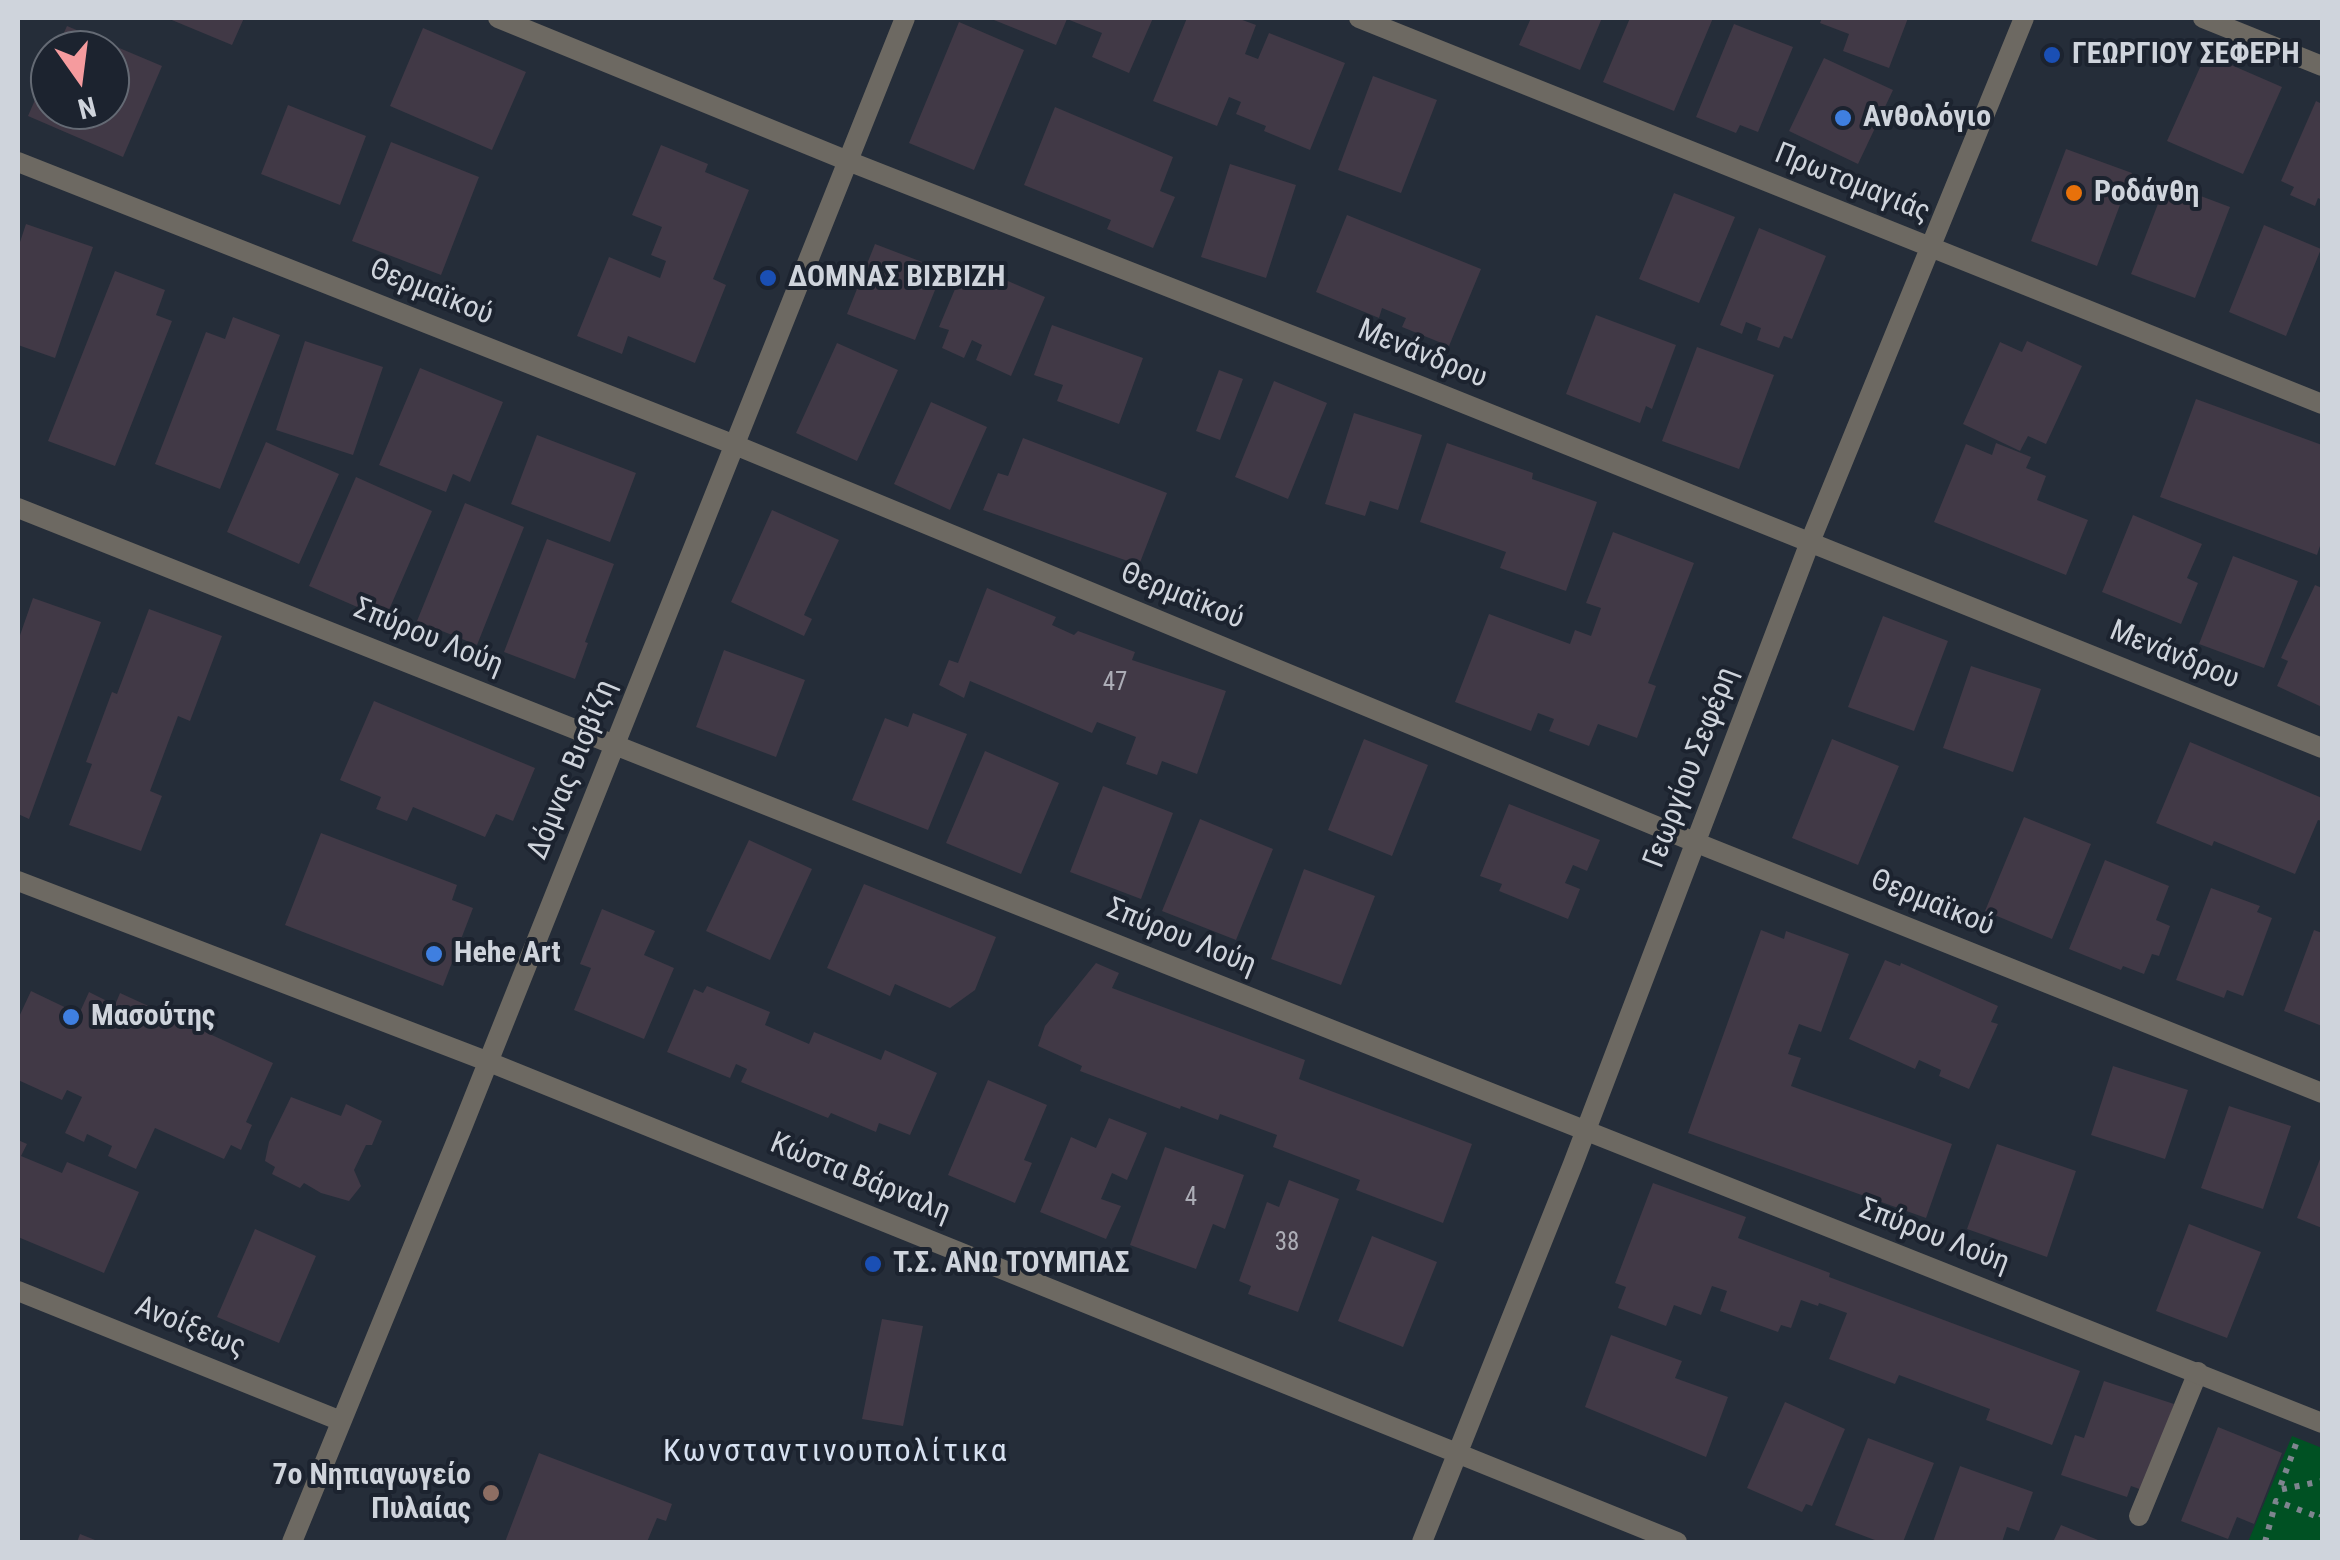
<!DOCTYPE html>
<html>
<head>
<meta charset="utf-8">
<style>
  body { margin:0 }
  #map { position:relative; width:2340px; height:1560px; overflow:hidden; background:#252d39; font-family:"Roboto Condensed",sans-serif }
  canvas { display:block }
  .frame { position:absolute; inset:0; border:20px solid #cfd4dc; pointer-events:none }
  .north { position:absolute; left:30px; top:30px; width:100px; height:100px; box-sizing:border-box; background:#1c232f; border:2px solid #646a74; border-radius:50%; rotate:166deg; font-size:28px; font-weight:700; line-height:40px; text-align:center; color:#cfd4dc }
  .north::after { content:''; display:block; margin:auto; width:35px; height:45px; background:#f59b9e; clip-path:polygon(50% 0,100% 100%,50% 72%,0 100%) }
</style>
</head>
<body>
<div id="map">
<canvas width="2340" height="1560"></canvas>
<div class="frame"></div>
<div class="north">N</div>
</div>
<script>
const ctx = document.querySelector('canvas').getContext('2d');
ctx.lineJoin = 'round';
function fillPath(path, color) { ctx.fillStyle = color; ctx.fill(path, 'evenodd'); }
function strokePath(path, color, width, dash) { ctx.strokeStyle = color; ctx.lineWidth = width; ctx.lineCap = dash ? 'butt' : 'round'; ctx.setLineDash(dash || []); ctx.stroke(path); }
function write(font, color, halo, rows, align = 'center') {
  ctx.font = font + ' "Roboto Condensed",sans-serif'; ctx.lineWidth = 8; ctx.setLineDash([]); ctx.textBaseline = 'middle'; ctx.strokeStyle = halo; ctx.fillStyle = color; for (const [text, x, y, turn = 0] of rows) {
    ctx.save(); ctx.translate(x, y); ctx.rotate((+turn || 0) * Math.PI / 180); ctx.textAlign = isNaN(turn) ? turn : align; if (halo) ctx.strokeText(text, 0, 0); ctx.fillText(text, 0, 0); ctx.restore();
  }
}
fillPath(new Path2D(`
  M2292 1436 2322 1448V1542H2248Z`), '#005123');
fillPath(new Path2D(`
  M167 18H244L232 45Z
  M989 18H1153L1129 73 1092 57 1102 33 1067 19 1056 45Z
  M1187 18H1237L1256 25 1245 54 1258 59 1269 33 1345 63 1310 150 1264 131 1266 126 1236 114 1241 102 1229 97 1217 126 1153 101Z
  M1531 18H1602L1580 70 1519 45Z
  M1630 18H1713L1674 111 1603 82Z
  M1822 18H1908L1889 68 1843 51 1849 34 1820 23Z
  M959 22 1024 50 974 170 909 143Z
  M1734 24 1793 47 1758 132 1740 125 1736 133 1696 117Z
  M67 26 162 66 123 157 28 116 50 65V110H110V50H56Z
  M423 28 526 72 492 150 390 106Z
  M2206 54 2282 87 2243 174 2167 141Z
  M1824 58 1893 90 1858 164 1789 131Z
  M1373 76 1437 100 1401 193 1338 170Z
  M2316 101 2322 104V200L2318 198 2315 206 2290 195 2294 187 2281 181Z
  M288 105 366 136 340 205 261 174Z
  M1055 107 1173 157 1160 191 1175 197 1153 248 1107 229 1111 220 1024 185Z
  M391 142 479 177 441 275 352 241Z
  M661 145 708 164 705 172 749 190 713 279 726 285 695 363 628 336 622 354 577 336 609 257 660 278 666 261 651 255 662 227 632 215Z
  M2066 149 2132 173 2097 266 2031 241Z
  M1230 164 1296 185 1266 278 1201 257Z
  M2166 183 2230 207 2195 298 2131 274Z
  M1674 193 1735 217 1699 303 1639 279Z
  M1347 215 1481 269 1449 346 1402 327 1406 318 1382 308 1379 318 1316 292Z
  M26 224 93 247 55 358 18 345V248Z
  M2264 225 2321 249 2286 336 2229 312Z
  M1759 228 1826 256 1792 339 1784 336 1779 348 1757 340 1761 328 1746 322 1742 334 1720 325Z
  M875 244 943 270 915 340 847 314Z
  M966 263 1045 297 1011 376 976 360 982 345 972 340 964 358 942 348 949 330 939 327Z
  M115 271 165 290 156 315 172 321 115 466 48 441Z
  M1596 315 1676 345 1652 409 1646 406 1640 423 1566 394Z
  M233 317 280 335 220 489 155 464 206 332 225 339Z
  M1052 325 1143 358 1119 424 1057 401 1063 385 1034 375Z
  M305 341 383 367 353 455 276 430Z
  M2027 341 2082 366 2046 444 2028 436 2020 451 1963 424 2000 342 2022 352Z
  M837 343 898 370 857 461 796 433Z
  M1697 347 1774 375 1739 469 1662 441Z
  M420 368 503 402 470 482 453 474 446 492 379 465Z
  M1219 370 1243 379 1220 440 1196 431Z
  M1274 381 1327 403 1288 499 1235 477Z
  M2196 399 2322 445V540L2317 555 2160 497Z
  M931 402 987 427 950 510 894 484Z
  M1354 413 1422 435 1398 510 1370 501 1365 516 1325 504Z
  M537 435 636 473 610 542 511 504Z
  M1023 438 1167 493 1139 565 983 510 998 473 1008 476Z
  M266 442 339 474 299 564 227 532Z
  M1447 443 1533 473 1532 479 1597 502 1566 591 1500 568 1506 552 1420 522Z
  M1996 443 2031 457 2026 468 2046 476 2037 500 2088 520 2066 575 1934 522 1966 444 1992 455Z
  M356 477 432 511 385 619 309 586Z
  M465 503 524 527 477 645 417 621Z
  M772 510 839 540 804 615 812 619 804 636 731 602Z
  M2133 515 2202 544 2187 578 2198 583 2181 624 2102 592Z
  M1613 532 1694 563 1648 683 1656 686 1637 738 1598 724 1589 746 1549 731 1554 719 1538 713 1531 731 1455 702 1489 614 1570 644 1575 630 1591 636 1601 608 1586 603Z
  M547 539 614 564 585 642 588 643 575 679 504 652Z
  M2233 556 2298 581 2264 668 2199 644Z
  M2315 585 2322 588V707L2277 686 2288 661 2281 658Z
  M987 588 1056 617 1052 625 1074 635 1078 631 1135 652 1132 660 1226 691 1197 774 1162 761 1157 775 1126 764 1136 737 1097 722 1092 733 970 681 964 698 939 685 949 660 958 663Z
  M33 598 101 622 29 819 18 814V641Z
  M149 609 222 636 190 721 178 716 150 791 162 796 141 851 69 825 92 764 86 762 112 692 117 694Z
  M1883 616 1948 641 1914 731 1848 707Z
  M724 650 805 680 776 757 696 727Z
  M1971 666 2041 689 2013 772 1943 748Z
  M374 701 535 768 513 821 496 814 485 837 413 807 407 821 376 809 381 797 340 780Z
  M913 713 967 734 928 830 852 800 885 718 908 727Z
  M1364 739 1428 765 1392 856 1328 830Z
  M1832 739 1899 766 1858 865 1792 838Z
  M2190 742 2322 798V821L2318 820 2295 874 2214 841 2212 846 2156 823Z
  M985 751 1059 783 1021 874 946 843Z
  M1103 786 1173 813 1141 899 1070 872Z
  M1509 804 1600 840 1587 871 1573 865 1565 883 1580 889 1568 919 1499 891 1502 884 1480 876Z
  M2024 817 2091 844 2052 939 1985 911Z
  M1200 819 1273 849 1236 940 1162 911Z
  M321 833 457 885 452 900 473 908 443 986 285 925Z
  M749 840 812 869 770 960 706 931Z
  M2105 860 2169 886 2156 920 2170 926 2159 956 2152 954 2144 974 2123 966 2121 970 2069 949Z
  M1304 869 1375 896 1341 985 1271 959Z
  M864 884 996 937 975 990 950 1008 895 984 890 996 827 968Z
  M2211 888 2260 906 2257 912 2272 918 2243 996 2227 990 2224 998 2176 980Z
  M602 909 655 931 644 955 674 968 644 1039 574 1010 591 968 580 964Z
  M1761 930 1784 939 1786 931 1849 954 1821 1032 1799 1024 1788 1054 1801 1058 1791 1086 1952 1144 1926 1218 1688 1133Z
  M2314 930 2322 933V1026L2284 1011Z
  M1885 960 1900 966 1901 963 1998 1006 1991 1022 1998 1024 1969 1089 1939 1076 1941 1070 1919 1060 1915 1069 1849 1039Z
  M1096 963 1119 973 1112 988 1305 1060 1299 1079 1472 1144 1443 1223 1356 1190 1360 1180 1273 1147 1277 1135 1220 1114 1218 1120 1181 1106 1180 1109 1080 1071 1082 1066 1038 1046 1045 1026Z
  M707 986 770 1012 765 1025 809 1044 814 1032 881 1060 885 1050 937 1073 910 1135 879 1123 876 1132 831 1113 828 1118 741 1082 747 1069 736 1064 730 1078 667 1052 694 989 703 993Z
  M31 991 79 1014 89 992 115 1005 120 993 273 1063 246 1122 252 1125 241 1150 231 1145 224 1159 155 1128 136 1169 108 1156 112 1146 87 1134 84 1142 65 1133 82 1097 67 1090 62 1100 18 1080V1019Z
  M2113 1066 2188 1090 2165 1159 2091 1135Z
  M988 1080 1047 1105 1024 1160 1032 1163 1015 1203 948 1175Z
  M291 1097 341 1116 346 1104 382 1121 372 1145H366L354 1170 361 1186 349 1201 321 1193 304 1183 300 1188 272 1174 275 1167 265 1161 269 1142Z
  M2229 1106 2291 1126 2263 1209 2201 1188Z
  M1109 1118 1147 1133 1127 1180 1112 1173 1101 1199 1121 1206 1106 1239 1040 1212 1071 1137 1096 1148Z
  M18 1140 27 1144 21 1156 62 1173 67 1162 139 1192 104 1273 18 1237Z
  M1997 1144 2076 1171 2047 1257 1967 1229Z
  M1165 1147 1244 1175 1225 1229 1213 1224 1196 1269 1130 1245Z
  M2322 1154V1228L2297 1218Z
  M1289 1180 1339 1199 1298 1312 1248 1294 1251 1286 1239 1281 1267 1202 1279 1207Z
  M1653 1183 1746 1217 1738 1238 1830 1273 1829 1277 2080 1371 2052 1445 1986 1420 1990 1409 1899 1375 1895 1384 1829 1359 1847 1313 1819 1303 1818 1306 1801 1300 1791 1328 1781 1325 1778 1332 1720 1311 1727 1291 1712 1286 1701 1315 1674 1305 1666 1326 1618 1308 1626 1287 1615 1283Z
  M2189 1224 2261 1252 2227 1338 2156 1311Z
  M255 1229 316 1256 279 1343 217 1317Z
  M1372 1236 1437 1262 1403 1347 1338 1321Z
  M882 1319 923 1326 903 1426 862 1419Z
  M1611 1335 1682 1361 1675 1378 1728 1397 1706 1457 1585 1407Z
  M2104 1381 2174 1404 2145 1491 2131 1486 2127 1497 2061 1475 2075 1435 2084 1438Z
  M1785 1402 1845 1429 1812 1506 1806 1504 1802 1512 1747 1488Z
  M2218 1427 2282 1453 2254 1524 2237 1517 2228 1539 2181 1521Z
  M1868 1438 1934 1463 1903 1542H1880L1835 1525Z
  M539 1453 672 1504 666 1521 657 1518 647 1542H505Z
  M1960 1466 2033 1492 2019 1531 2007 1527 2002 1542H1933Z
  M2061 1525 2103 1542H2053Z
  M80 1534 100 1542H77Z`), '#413946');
strokePath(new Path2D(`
  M2296 1444 2279 1490 2322 1481
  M2265 1542 2276 1501 2321 1518 2322 1515`), '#7e858f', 6, [5, 8]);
strokePath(new Path2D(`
  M2139 1516 2198 1372`), '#6d6962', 20);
strokePath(new Path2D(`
  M498 18 848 161 1418 385 2322 748
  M1359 18 2322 404
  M2203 18 2322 66
  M18 162 735 445 1697 843 2322 1093
  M18 508 2322 1423
  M18 881 489 1062 1677 1542
  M18 1291 341 1421
  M292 1542 461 1130 905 18
  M1422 1542 1573 1164 1810 542 2024 18`), '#6d6962', 20);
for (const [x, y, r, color] of [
  [2052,55,10,"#1a4fb4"],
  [1843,118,10,"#3f7fe0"],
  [2074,193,10,"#e8710a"],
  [768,278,10,"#1a4fb4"],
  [434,954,10,"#3f7fe0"],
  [71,1017,10,"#3f7fe0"],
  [873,1264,10,"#1a4fb4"],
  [491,1493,10,"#8d6e63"]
]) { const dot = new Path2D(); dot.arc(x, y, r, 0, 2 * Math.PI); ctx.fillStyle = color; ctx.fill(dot); strokePath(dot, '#1c232f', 4); }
write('25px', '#acadb6', null, [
  ["47",1115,684],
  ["4",1191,1199],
  ["38",1287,1244]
]);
write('bold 30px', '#cfd4dc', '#1c232f', [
  ["ΓΕΩΡΓΙΟΥ ΣΕΦΕΡΗ",2072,55],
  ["Ανθολόγιο",1863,118],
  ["Ροδάνθη",2094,193],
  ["ΔΟΜΝΑΣ ΒΙΣΒΙΖΗ",788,278],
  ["Hehe Art",454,954],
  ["Μασούτης",91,1017],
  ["Τ.Σ. ΑΝΩ ΤΟΥΜΠΑΣ",893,1264],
  ["7ο Νηπιαγωγείο",471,1476,"right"],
  ["Πυλαίας",471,1510,"right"]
], 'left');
write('30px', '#cfd4dc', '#1c232f', [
  ["Πρωτομαγιάς",1852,184,22],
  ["Θερμαϊκού",431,293,22],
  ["Μενάνδρου",1422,355,22],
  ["Θερμαϊκού",1182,597,22],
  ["Σπύρου Λούη",428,638,22],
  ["Μενάνδρου",2174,656,22],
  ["Γεωργίου Σεφέρη",1692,768,-69],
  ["Δόμνας Βισβίζη",573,770,-68],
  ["Θερμαϊκού",1932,904,22],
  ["Σπύρου Λούη",1181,938,22],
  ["Κώστα Βάρναλη",860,1179,22],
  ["Σπύρου Λούη",1934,1237,21],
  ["Ανοίξεως",190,1328,22]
]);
ctx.letterSpacing = '2.5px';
write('32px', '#d7e1f1', '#1c232f', [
  ["Κωνσταντινουπολίτικα",836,1453]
]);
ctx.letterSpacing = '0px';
</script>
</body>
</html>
